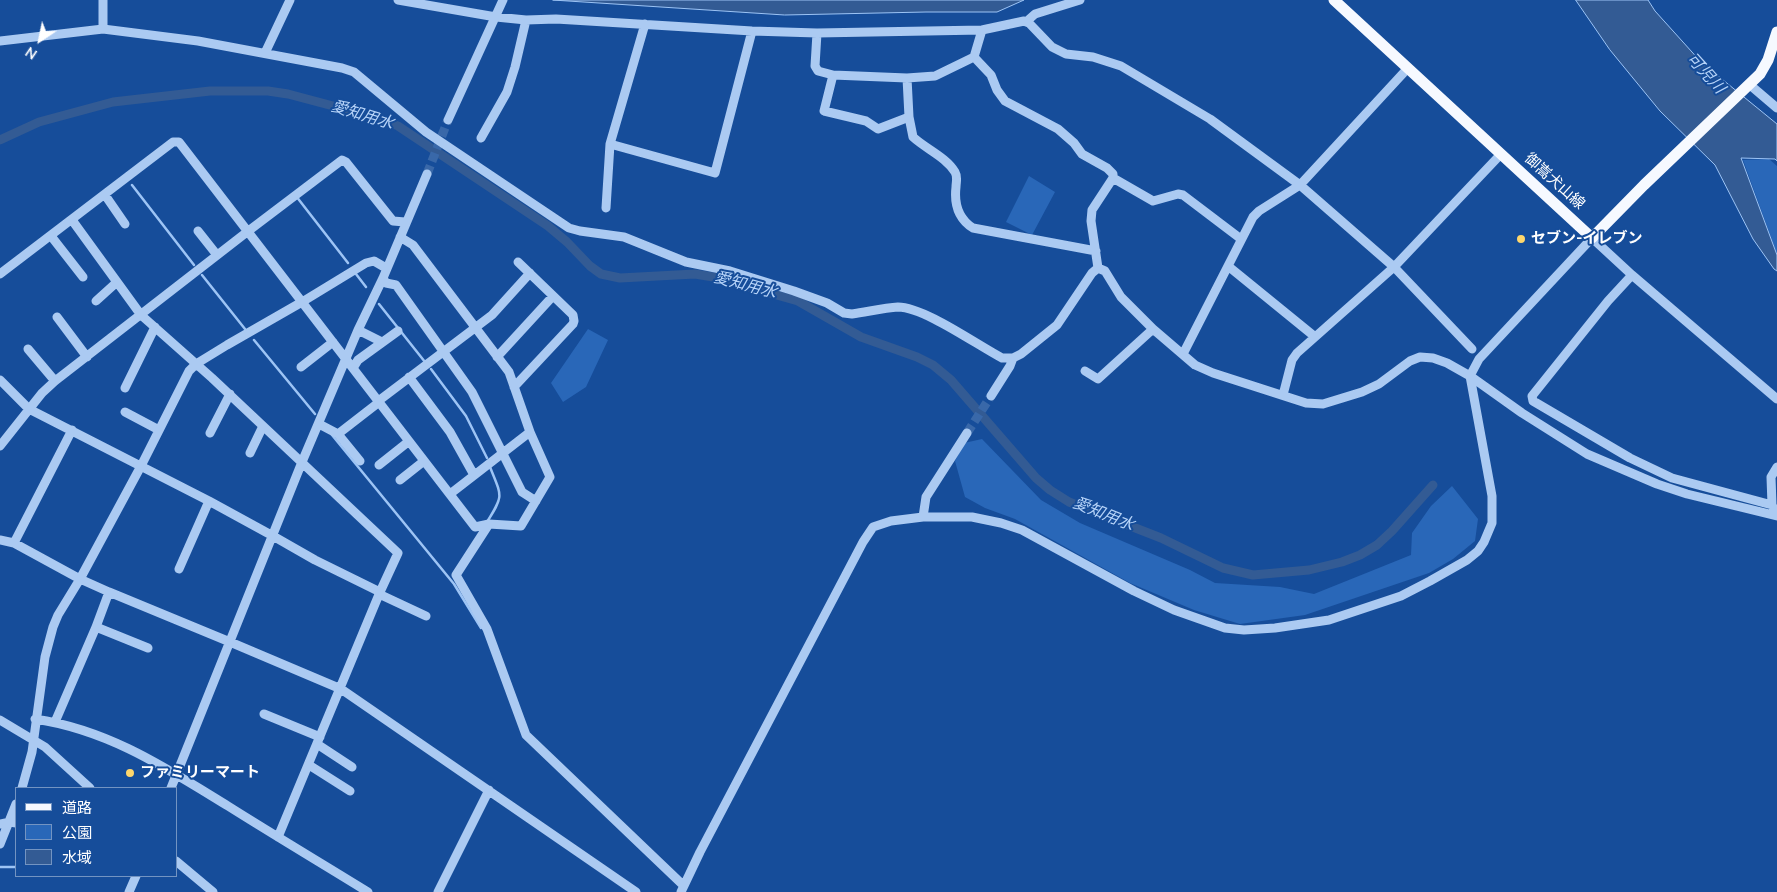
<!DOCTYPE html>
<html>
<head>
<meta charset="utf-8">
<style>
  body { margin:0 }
  #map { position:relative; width:1777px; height:892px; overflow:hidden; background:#164d9a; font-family:"Nunito Sans","Noto Sans JP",sans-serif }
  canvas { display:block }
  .legend { position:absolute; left:15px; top:787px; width:162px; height:90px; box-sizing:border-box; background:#164d9a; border:1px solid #7394c2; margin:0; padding:6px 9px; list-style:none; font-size:15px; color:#fff }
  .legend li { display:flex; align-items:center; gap:10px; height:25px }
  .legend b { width:25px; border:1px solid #7394c2 }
  .north { position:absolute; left:15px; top:15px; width:50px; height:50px; -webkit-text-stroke:4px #164d9a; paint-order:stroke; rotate:214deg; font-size:14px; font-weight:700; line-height:20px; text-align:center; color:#fff }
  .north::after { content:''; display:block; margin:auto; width:18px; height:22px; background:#fff; clip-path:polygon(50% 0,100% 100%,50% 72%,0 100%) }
</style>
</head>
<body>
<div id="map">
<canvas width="1777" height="892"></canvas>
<ul class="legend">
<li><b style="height:6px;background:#f6f9ff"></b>道路</li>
<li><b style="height:14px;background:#2967b8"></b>公園</li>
<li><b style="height:14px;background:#335b94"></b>水域</li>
</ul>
<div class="north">N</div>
</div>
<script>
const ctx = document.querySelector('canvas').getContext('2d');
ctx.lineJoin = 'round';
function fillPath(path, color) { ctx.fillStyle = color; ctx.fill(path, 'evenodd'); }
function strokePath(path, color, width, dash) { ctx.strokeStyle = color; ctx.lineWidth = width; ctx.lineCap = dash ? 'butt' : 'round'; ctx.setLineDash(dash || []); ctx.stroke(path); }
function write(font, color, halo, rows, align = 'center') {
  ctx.font = font + ' "Nunito Sans","Noto Sans JP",sans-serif'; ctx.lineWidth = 4; ctx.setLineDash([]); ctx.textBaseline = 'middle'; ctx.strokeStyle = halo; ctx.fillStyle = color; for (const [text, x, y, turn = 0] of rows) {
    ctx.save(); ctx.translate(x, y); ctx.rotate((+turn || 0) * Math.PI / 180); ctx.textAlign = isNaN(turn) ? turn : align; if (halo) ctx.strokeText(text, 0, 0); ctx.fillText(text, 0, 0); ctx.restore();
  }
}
fillPath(new Path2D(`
  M1769 159 1777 166V254L1743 160Z
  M1029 176 1055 192 1032 235 1006 222Z
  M588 329 608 340 586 387 563 402 551 383Z
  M982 439 1041 500 1080 523 1190 570 1215 583 1280 587 1314 594 1411 555 1412 533 1431 506 1452 486 1478 519 1475 541 1453 559 1429 573 1305 615 1240 624 1194 610 1130 583 1015 519 985 508 965 497 955 461 964 443Z`), '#2967b8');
const water = new Path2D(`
  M553 0H1024L997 12H926L785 15Z
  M1576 0H1648L1655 11 1701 62 1777 124V161L1775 159 1741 158 1777 255V271L1774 269 1753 239 1715 165 1660 111 1610 50Z`);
fillPath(water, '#335b94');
strokePath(water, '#9dc4f5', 1);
strokePath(new Path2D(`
  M132 185 194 265
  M296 196 348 263
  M356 274 366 287
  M202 275 245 329
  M379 304 425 362
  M254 340 315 414
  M431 369 466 416 487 458
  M332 435 454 584 481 628
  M487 522C504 495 502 497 490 467
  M0 867H16`), '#9dc4f5', 2.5);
strokePath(new Path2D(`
  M0 140 39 122 113 102 210 91H268L288 94 382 119 398 126 548 226 567 242 590 266 601 274 620 278 695 274 713 277 798 301 861 337 917 357 933 365 951 380 1036 478 1050 490 1069 502 1161 538 1223 568 1253 575 1309 570 1342 562 1360 555 1377 545 1392 531 1433 485`), '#335b94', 9);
strokePath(new Path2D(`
  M427 174 448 120
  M967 433 991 396`), '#3968a9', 9, [9, 4.5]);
strokePath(new Path2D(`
  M103 0V29
  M398 0 496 17 526 20 515 67 507 92 481 138
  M526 20 556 19 752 31 817 33 982 30 1024 21 1029 23 1052 47 1066 54 1093 57 1121 66 1210 119 1300 185 1408 68
  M1026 22 1035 14 1080 0
  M645 24 610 144 715 173 752 31
  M817 33 815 66 818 71 833 75 907 78 935 76 974 57 982 30
  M0 41 103 29 198 41 342 68 354 72 426 132 569 228 580 231 624 237 686 262 730 271 794 291 827 303 844 313 852 314C867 312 883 308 898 307 924 307 977 345 1002 358H1013L1021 354 1057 325 1092 273 1098 268 1105 271 1121 297 1153 329 1195 365 1213 373 1306 403 1323 404 1362 392 1379 384 1410 361 1420 357 1433 358 1447 363 1470 376 1522 413 1587 454 1657 484 1687 494 1777 516
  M265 53 290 0
  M974 57 991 75 997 90 1005 101 1058 129 1074 143 1082 154 1107 168 1113 174V178L1092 210 1091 221 1098 268
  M833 75 824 111 866 121 878 129 909 117
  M907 78 909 117 913 137C926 149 946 157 955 172 958 177 956 182 956 187 954 204 959 219 973 228L1096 251
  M1750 85 1777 108
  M448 120 503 0
  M1113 178 1153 201 1178 194 1183 195 1241 239
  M105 195 125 224
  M606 208 610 144
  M72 220 141 315 212 378 398 553 380 592 278 837
  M198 231 217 255
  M51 236 83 277
  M1228 266 1314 336
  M386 268 374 261 366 263 302 302 475 527 489 524 521 526 550 477 530 432 509 372 413 245 400 237
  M0 274 173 142H179L302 302 227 345 196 364 189 371 141 466 80 579 58 615 53 627 45 657 32 752 22 788
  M1632 275 1608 301 1532 396 1533 401 1630 458 1672 478 1772 505
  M383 278 386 283 396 285 472 392 522 492 536 501
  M96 301 117 282
  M57 317 87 357
  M358 330 382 342
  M28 349 55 381
  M1183 354 1253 217 1259 211 1300 185 1394 267 1472 349
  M497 357 553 296
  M301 367 333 342
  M353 368 358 360 398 331
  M1085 371 1098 379 1153 329
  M409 377 450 432 474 475
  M0 380 29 409 209 501 273 536 315 560 380 592
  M514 387 573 324 574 321 573 315 518 262
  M125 388 155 327
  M1283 395 1292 360 1297 353 1394 267 1501 154
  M991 396 1010 366 1013 358
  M377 402 492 315 530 273
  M125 412 159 430
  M319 424 338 434 360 461
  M210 433 230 394
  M338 434 378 403
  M0 446 42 393 55 381 247 232 342 160 346 162 393 221 405 222
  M250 453 263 426
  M379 465 408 442
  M400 480 424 461
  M450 494 530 432
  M1774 509 1772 505 1771 477 1777 467
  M923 517 926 497 967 433
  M489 524 456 575 487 629 526 735 683 885
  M0 540 14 543 80 579 109 592 230 642 341 689 636 892
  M14 543 72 430
  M179 569 209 501
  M379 594 426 616
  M96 627 148 648
  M264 714 320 737
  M35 719C109 730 166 768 228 806 274 835 321 863 368 892
  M0 720 45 747 90 788
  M55 722 96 627 109 592
  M317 744 352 767
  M309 765 350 791
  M171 788 302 462 358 330 383 278 427 174
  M0 824 10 822 16 823
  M0 844 16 804
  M176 861 213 892
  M129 892 136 876
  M438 892 489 790
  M681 892 700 852 863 542 873 527 891 521 923 517H972L1001 523 1022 530 1134 591 1174 610 1225 628 1244 630 1275 628 1329 620 1401 596 1430 581 1467 560 1478 551 1484 542 1492 523V496L1470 376 1479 359 1592 238 1632 275 1777 399`), '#abcaf2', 9);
strokePath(new Path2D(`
  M1334 0 1592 238 1644 185 1760 74 1768 60 1777 32`), '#f6f9ff', 11);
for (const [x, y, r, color] of [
  [1521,239,5,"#ffd76c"],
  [130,773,5,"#ffd76c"]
]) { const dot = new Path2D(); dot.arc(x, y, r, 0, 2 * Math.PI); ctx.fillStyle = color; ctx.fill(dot); strokePath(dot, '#164d9a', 2); }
write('15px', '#fff', '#164d9a', [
  ["御嵩犬山線",1554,182,42]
]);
write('bold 15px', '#fff', '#164d9a', [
  ["セブン-イレブン",1531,239],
  ["ファミリーマート",140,773]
], 'left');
write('italic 16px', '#b7d4f9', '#164d9a', [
  ["可児川",1705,74,48],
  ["愛知用水",362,116,17],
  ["愛知用水",745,286,15],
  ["愛知用水",1103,515,22]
]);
</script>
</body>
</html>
